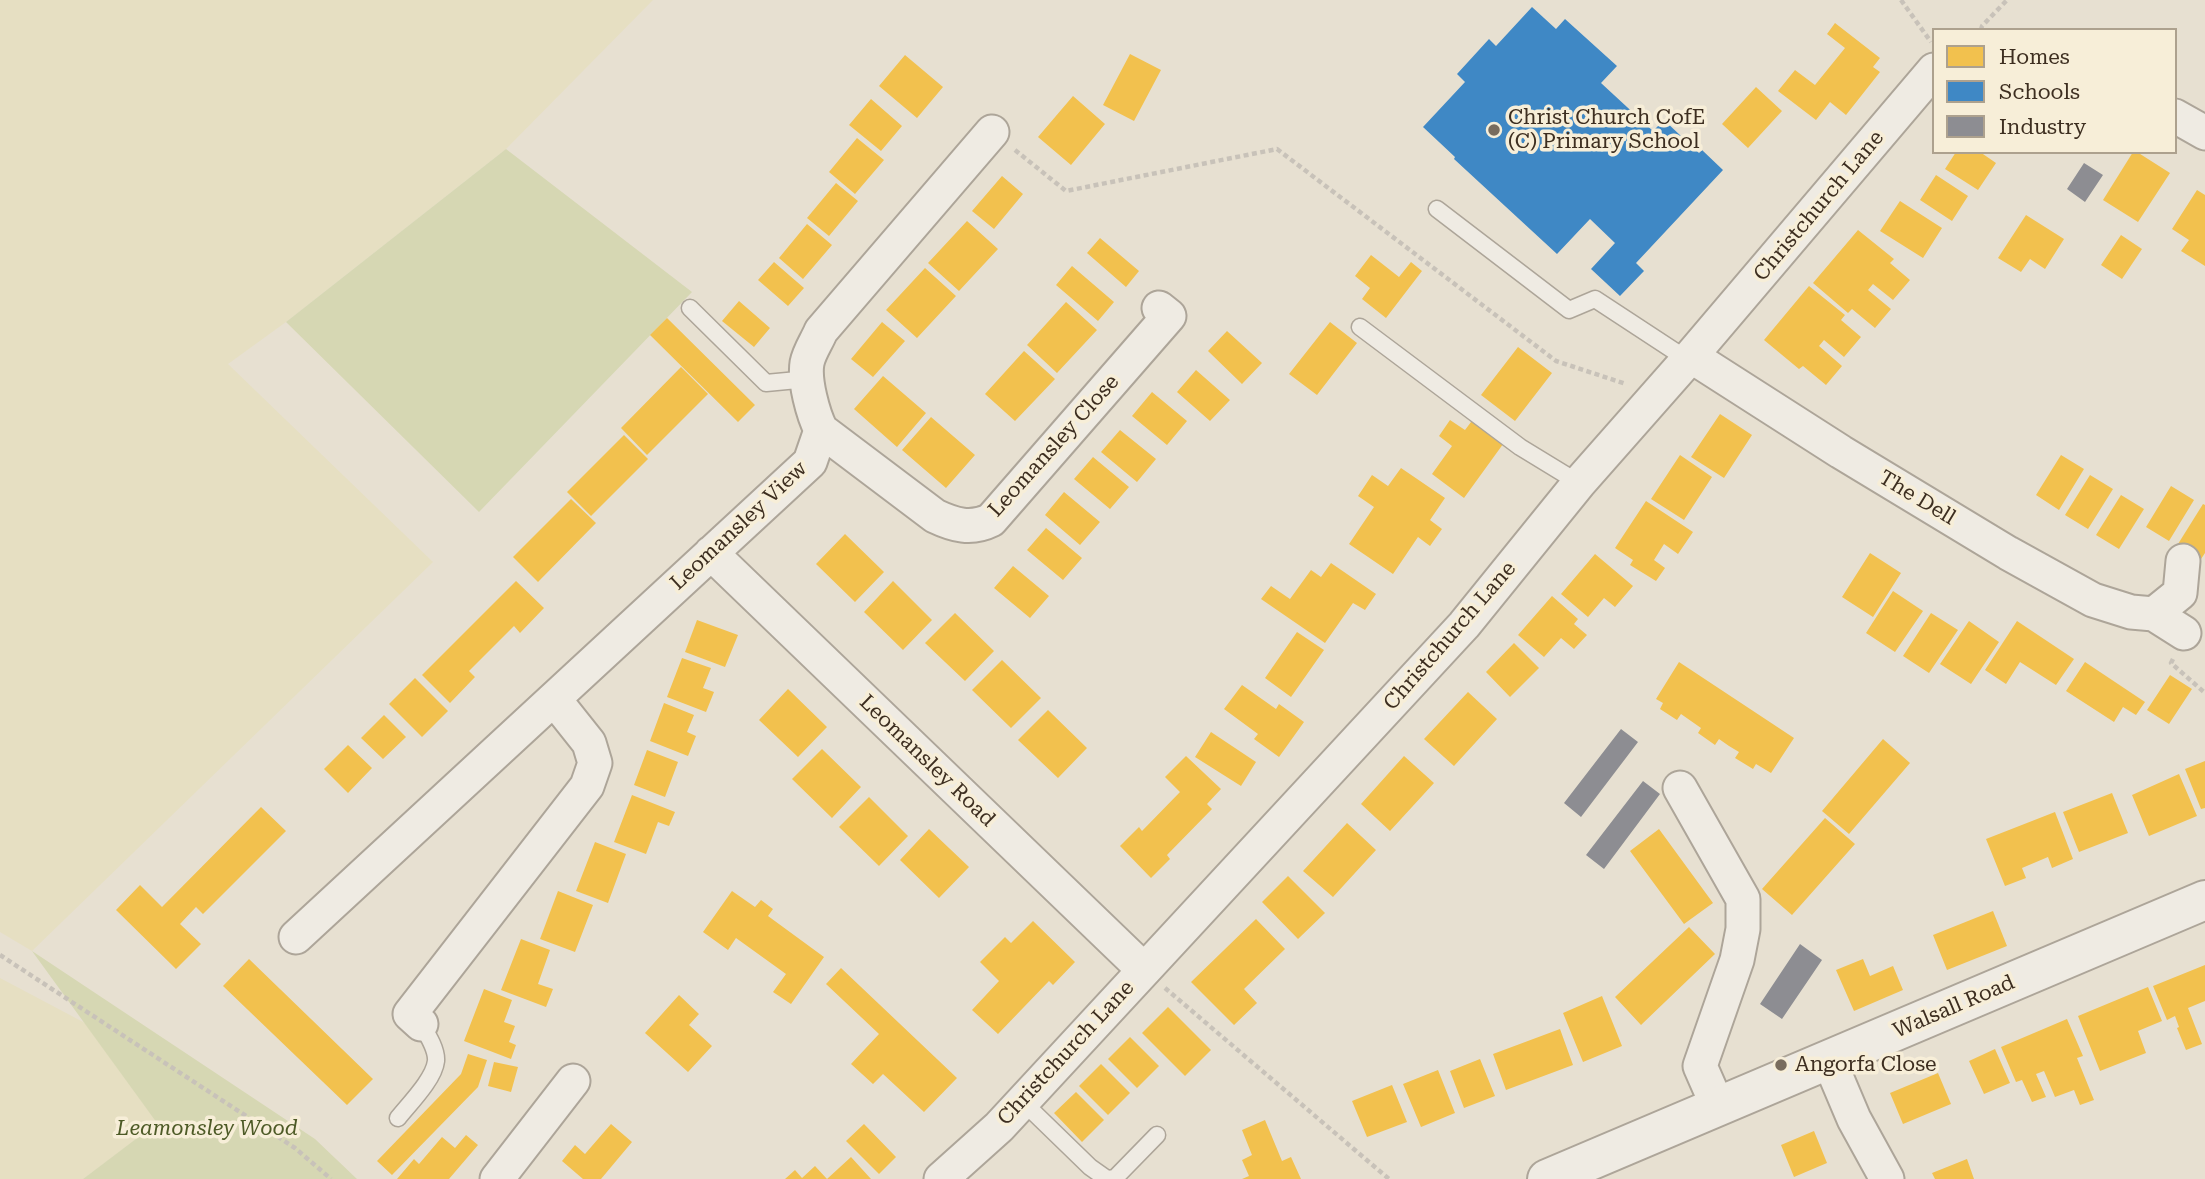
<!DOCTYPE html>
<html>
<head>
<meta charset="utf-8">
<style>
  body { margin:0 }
  #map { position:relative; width:2205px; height:1179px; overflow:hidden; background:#e7e0d1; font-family:"Roboto Serif",serif }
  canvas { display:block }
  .legend { position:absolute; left:1932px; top:28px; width:245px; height:126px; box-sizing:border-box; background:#f7eed8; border:2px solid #ada18e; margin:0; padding:9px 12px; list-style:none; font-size:21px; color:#3d2e20 }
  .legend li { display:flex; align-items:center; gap:14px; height:35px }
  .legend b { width:35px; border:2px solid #ada18e }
</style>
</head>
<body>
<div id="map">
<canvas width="2205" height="1179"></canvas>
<ul class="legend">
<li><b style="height:19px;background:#f2c14e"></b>Homes</li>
<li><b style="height:19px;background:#3f88c5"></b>Schools</li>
<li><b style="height:19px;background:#8d8d92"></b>Industry</li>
</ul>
</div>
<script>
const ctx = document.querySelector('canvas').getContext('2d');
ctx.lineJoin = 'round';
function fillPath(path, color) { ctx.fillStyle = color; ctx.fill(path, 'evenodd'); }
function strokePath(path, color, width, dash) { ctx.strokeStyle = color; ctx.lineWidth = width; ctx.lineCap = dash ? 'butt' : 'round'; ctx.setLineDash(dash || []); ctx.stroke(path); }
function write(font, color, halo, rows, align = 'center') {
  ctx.font = font + ' "Roboto Serif",serif'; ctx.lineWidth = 7; ctx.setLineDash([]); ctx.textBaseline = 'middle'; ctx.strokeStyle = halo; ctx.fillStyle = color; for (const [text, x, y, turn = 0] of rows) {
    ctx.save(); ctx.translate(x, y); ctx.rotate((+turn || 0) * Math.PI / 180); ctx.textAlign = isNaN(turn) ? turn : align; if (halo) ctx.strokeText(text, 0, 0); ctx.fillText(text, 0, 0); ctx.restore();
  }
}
fillPath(new Path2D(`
  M0 0H653L506 149 286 322 228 364 433 562 32 951 0 932Z
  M0 978 85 1023 158 1123 83 1179H0Z`), '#e6dfc2');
fillPath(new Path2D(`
  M506 149 692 292 479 512 286 322Z
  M32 951 315 1139 357 1179H83L157 1123Z`), '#d6d7b3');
fillPath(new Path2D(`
  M1835 23 1880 58 1873 67 1880 72 1846 115 1830 102 1816 120 1778 91 1795 70 1815 85 1845 48 1827 34Z
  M1130 54 1161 70 1134 121 1103 105Z
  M905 55 943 87 917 118 879 86Z
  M1756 87 1782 111 1748 148 1722 124Z
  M1073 96 1105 124 1071 165 1038 137Z
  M871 99 902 126 881 151 849 125Z
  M857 138 884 160 855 194 829 172Z
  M1956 152H1980L1996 163 1978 190 1945 169Z
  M2133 152H2137L2170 173 2138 222 2103 200Z
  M1936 175 1968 196 1952 221 1920 200Z
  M1002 176 1023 194 994 229 972 211Z
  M836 183 858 201 829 236 807 218Z
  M2197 190 2205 195V266L2181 251 2189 240 2172 229Z
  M1900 201 1942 228 1923 258 1880 231Z
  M2026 215 2064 239 2045 269 2030 259 2021 272 1998 258Z
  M967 221 998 249 959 291 928 263Z
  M807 224 832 245 803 279 779 258Z
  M1858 230 1894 259 1890 263 1910 280 1893 300 1873 284 1868 290 1891 309 1875 328 1852 309 1848 313 1813 283Z
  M2121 235 2142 249 2122 279 2101 265Z
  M1100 238 1139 271 1126 287 1087 253Z
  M1371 255 1399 277 1411 262 1422 271 1386 318 1362 299 1370 288 1355 276Z
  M774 262 804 288 788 306 758 280Z
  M1072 266 1114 302 1098 321 1056 285Z
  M925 268 956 296 917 338 886 310Z
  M1809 286 1845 315 1841 320 1861 337 1844 357 1824 340 1819 346 1842 366 1826 385 1803 366 1799 369 1764 340Z
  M739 301 770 328 754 347 722 321Z
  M1066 302 1097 330 1057 373 1027 345Z
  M667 318 755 405 738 422 650 335Z
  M882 322 905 341 873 377 851 359Z
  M1330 322 1357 343 1317 395 1289 374Z
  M1227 331 1262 363 1242 384 1208 351Z
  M1518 347 1552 373 1515 421 1481 395Z
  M1024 351 1055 379 1015 421 985 394Z
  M681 367 708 394 647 455 621 428Z
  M1196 370 1230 400 1210 421 1177 392Z
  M883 376 926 413 897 447 854 409Z
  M1152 392 1187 421 1167 445 1132 416Z
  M1720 414 1752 435 1724 478 1691 457Z
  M931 417 975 455 946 488 902 450Z
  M1474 418 1506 440 1464 498 1432 474 1452 446 1439 436 1450 420 1465 430Z
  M1120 430 1156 459 1137 482 1101 452Z
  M624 435 648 459 591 516 567 492Z
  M1680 455 1712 477 1684 520 1651 499Z
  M2061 455 2084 469 2059 510 2036 495Z
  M1093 457 1129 487 1110 509 1074 479Z
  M1401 468 1445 498 1430 520 1442 529 1430 546 1418 537 1393 574 1349 544 1374 507 1358 496 1372 475 1388 486Z
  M2090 475 2113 489 2088 529 2065 515Z
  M2171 486 2194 500 2169 541 2146 527Z
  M1064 492 1100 522 1080 545 1045 515Z
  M2121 495 2144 509 2119 549 2096 535Z
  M571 499 596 523 538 582 513 557Z
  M1646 501 1693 532 1678 554 1664 544 1654 560 1665 568 1656 581 1630 565 1633 560 1615 548Z
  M2203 504 2205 505V553L2201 559 2178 544Z
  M1046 528 1082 558 1063 580 1027 550Z
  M845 534 884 572 855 602 816 564Z
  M1870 553 1901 573 1873 617 1842 597Z
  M1595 554 1633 586 1615 607 1604 598 1588 617 1561 594Z
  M1331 563 1376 594 1365 610 1353 603 1325 643 1261 599 1271 586 1290 599 1311 570 1321 577Z
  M1013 566 1049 596 1030 618 994 588Z
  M516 581 544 608 520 633 514 626 469 671 475 677 450 703 422 675Z
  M893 581 932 620 903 650 864 612Z
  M1893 591 1923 611 1895 652 1866 633Z
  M1552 596 1578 619 1574 624 1587 635 1574 649 1561 638 1544 657 1518 635Z
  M955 613 994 651 965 681 925 643Z
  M1931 613 1958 630 1929 673 1903 656Z
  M697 620 738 635 725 667 685 652Z
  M1969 621 1999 642 1971 684 1940 664Z
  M2017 621 2074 659 2056 685 2020 662 2006 684 1985 670Z
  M1297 632 1324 650 1291 697 1265 678Z
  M1514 643 1539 668 1510 697 1486 672Z
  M682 658 711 668 703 688 714 692 706 712 667 697Z
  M1002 660 1041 698 1011 728 972 690Z
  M1679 662 1794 738 1771 773 1756 764 1753 769 1735 758 1739 752 1729 746 1719 739 1715 745 1698 733 1701 728 1681 714 1677 720 1660 709 1663 703 1656 699Z
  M2085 662 2145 702 2136 715 2123 707 2114 722 2066 691Z
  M2170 675 2192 689 2169 724 2147 710Z
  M415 678 448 711 422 737 389 704Z
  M1242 685 1276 709 1279 704 1304 722 1279 757 1254 739 1258 734 1224 709Z
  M788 689 827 727 798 757 759 720Z
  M1468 692 1497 719 1454 766 1424 739Z
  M664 703 694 715 687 732 696 736 688 756 650 741Z
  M1048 710 1087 748 1058 778 1018 740Z
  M384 715 406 737 383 759 361 738Z
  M1211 732 1256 762 1241 786 1195 757Z
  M1883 739 1910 763 1849 834 1822 811Z
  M348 745 372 768 348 793 324 769Z
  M822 749 861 787 832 818 792 779Z
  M647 750 678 762 665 797 634 785Z
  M1186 756 1221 789 1207 804 1212 809 1167 855 1170 859 1151 878 1120 846 1139 827 1142 831 1180 792 1165 777Z
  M1404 756 1434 783 1390 831 1361 804Z
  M2205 761V808L2201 809 2185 769Z
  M2179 774 2197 816 2149 836 2132 795Z
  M2112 793 2128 833 2079 852 2063 812Z
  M632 795 675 812 669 826 658 822 646 854 614 842Z
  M869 797 908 836 879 866 839 827Z
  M261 807 286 831 203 914 196 907 180 924 201 944 176 969 116 910 140 885 162 907Z
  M2055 812 2073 859 2052 868 2048 857 2022 868 2026 878 2005 886 1986 839Z
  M1825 818 1855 844 1792 915 1762 889Z
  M1347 823 1376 850 1333 897 1303 871Z
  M929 829 969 867 939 898 900 860Z
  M1659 829 1713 903 1684 924 1630 851Z
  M595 842 626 854 608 903 576 891Z
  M1288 876 1325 913 1298 939 1262 902Z
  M558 891 593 905 575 952 540 939Z
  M732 891 755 907 761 900 773 909 768 916 824 957 791 1004 773 992 786 974 736 938 728 950 703 932Z
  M1993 911 2007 946 1947 970 1933 935Z
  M1256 919 1285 949 1244 989 1257 1003 1234 1025 1191 982Z
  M1033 921 1075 962 1053 985 1049 981 998 1034 972 1010 999 981 980 962 1005 937 1011 943Z
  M1689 927 1715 954 1641 1025 1615 997Z
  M521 939 550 950 538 984 553 989 546 1007 501 990Z
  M249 959 373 1079 347 1105 223 986Z
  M1863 959 1870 976 1893 966 1903 990 1854 1011 1836 970Z
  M2205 965V1001L2188 1008 2202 1044 2186 1050 2177 1028 2179 1027 2175 1016 2167 1020 2153 986Z
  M841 968 957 1078 924 1112 883 1074 873 1084 851 1064 879 1034 826 984Z
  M2148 987 2162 1021 2138 1031 2146 1053 2100 1071 2078 1016Z
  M484 989 512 1000 504 1022 515 1026 509 1042 516 1045 511 1059 464 1041Z
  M679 995 699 1014 689 1025 712 1046 688 1072 645 1033Z
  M1602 996 1622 1046 1583 1062 1563 1013Z
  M1168 1007 1211 1050 1185 1076 1142 1033Z
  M2067 1019 2083 1056 2077 1058 2094 1100 2080 1105 2074 1090 2055 1097 2044 1071 2036 1074 2046 1097 2032 1102 2022 1080 2016 1082 2001 1047Z
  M1560 1029 1573 1065 1506 1090 1493 1054Z
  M1130 1037 1159 1066 1137 1088 1108 1059Z
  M1995 1049 2010 1083 1984 1094 1969 1061Z
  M468 1054 487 1060 478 1087 392 1175 377 1161 461 1074Z
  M1480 1059 1495 1096 1464 1108 1450 1071Z
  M494 1062 518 1067 511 1092 488 1086Z
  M1101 1064 1130 1093 1108 1115 1079 1086Z
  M1438 1070 1455 1113 1421 1127 1403 1084Z
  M1938 1073 1951 1104 1903 1124 1890 1093Z
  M1392 1085 1407 1122 1367 1137 1352 1101Z
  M1076 1092 1104 1120 1082 1142 1054 1113Z
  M1265 1120 1282 1161 1291 1157 1301 1179H1242L1249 1176 1242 1160 1252 1155 1242 1130Z
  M611 1124 632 1142 601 1179H583L562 1161 575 1145 585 1154Z
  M864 1124 896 1157 879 1174 846 1141Z
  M1814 1131 1827 1163 1794 1177 1781 1145Z
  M466 1135 478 1145 449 1179H397L414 1159 419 1164 442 1137 455 1148Z
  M851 1157 871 1179H785L795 1170 802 1178 815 1166 827 1179Z
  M1967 1159 1974 1179H1935L1932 1173Z`), '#f2c14e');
fillPath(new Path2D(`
  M1532 7 1556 29 1565 19 1617 66 1601 83 1653 131 1664 120 1699 153 1702 150 1723 170 1636 263 1644 271 1620 296 1591 269 1615 243 1590 219 1557 254 1454 159 1455 157 1423 127 1465 82 1457 74 1489 39 1496 46Z`), '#3f88c5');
fillPath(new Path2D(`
  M2084 163 2103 175 2085 202 2067 189Z
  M1621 729 1638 742 1581 817 1564 803Z
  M1643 781 1660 794 1604 869 1586 855Z
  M1800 944 1822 960 1782 1019 1760 1004Z`), '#8d8d92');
const service = new Path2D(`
  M1437 209 1569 310 1595 299 1688 360
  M690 308 766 383 808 379
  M1360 327 1520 447 1579 483
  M1022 1101 1090 1167 1107 1179
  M398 1118C410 1103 434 1079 436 1061 437 1049 427 1034 421 1024
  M1108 1179 1115 1178 1157 1135`);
const minor = new Path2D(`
  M2175 116 2205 133
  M992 132 821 331C817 341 809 352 807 363 804 381 813 414 821 430L935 516C954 525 971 530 991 520L1169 316 1159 308
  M1691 356 1841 452 2008 553 2093 600 2131 612 2154 614 2180 593 2183 561
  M711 553 1143 969
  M2154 614 2184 633
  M1680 788 1743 899V929L1737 960 1700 1066 1718 1107
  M296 937 810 462 821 430
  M421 1024 410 1014 587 786 595 763 589 743 554 699
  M1829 1060 1854 1119 1887 1179
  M497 1179 573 1081
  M941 1179 999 1127 1464 625 1579 483 1691 356 1934 70`);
const tertiary = new Path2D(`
  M1547 1179 2205 900`);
strokePath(service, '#ada599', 19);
strokePath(minor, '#ada599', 37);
strokePath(tertiary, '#ada599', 42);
strokePath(new Path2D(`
  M1901 0 1931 42
  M1981 30 1982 26 2007 0
  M1015 150 1066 191 1277 149 1556 361 1626 384
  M2173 659 2171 663 2205 693
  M0 955 295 1148 331 1179
  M1165 988 1389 1179`), '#c8c2b9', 4.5, [5, 3.5]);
strokePath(service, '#efebe3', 16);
strokePath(minor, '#efebe3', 33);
strokePath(tertiary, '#efebe3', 38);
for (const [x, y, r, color] of [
  [1494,130,7,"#786c5e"],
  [1781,1065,7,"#786c5e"]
]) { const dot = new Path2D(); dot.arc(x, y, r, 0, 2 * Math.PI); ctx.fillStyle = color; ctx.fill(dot); strokePath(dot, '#f7eed8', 2.5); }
write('21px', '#3d2e20', '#f7eed8', [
  ["Christ Church CofE",1508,118],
  ["(C) Primary School",1508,142],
  ["Angorfa Close",1795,1065]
], 'left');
write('21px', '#3d2e20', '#f7eed8', [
  ["Christchurch Lane",1819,206,-50],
  ["Leomansley Close",1054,446,-48],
  ["The Dell",1917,498,31],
  ["Leomansley View",739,526,-43],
  ["Christchurch Lane",1450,636,-49],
  ["Leomansley Road",927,761,44],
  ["Walsall Road",1954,1007,-23],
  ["Christchurch Lane",1066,1053,-47]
]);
write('italic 21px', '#4d5a26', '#f7eed8', [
  ["Leamonsley Wood",207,1129]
]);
</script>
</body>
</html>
